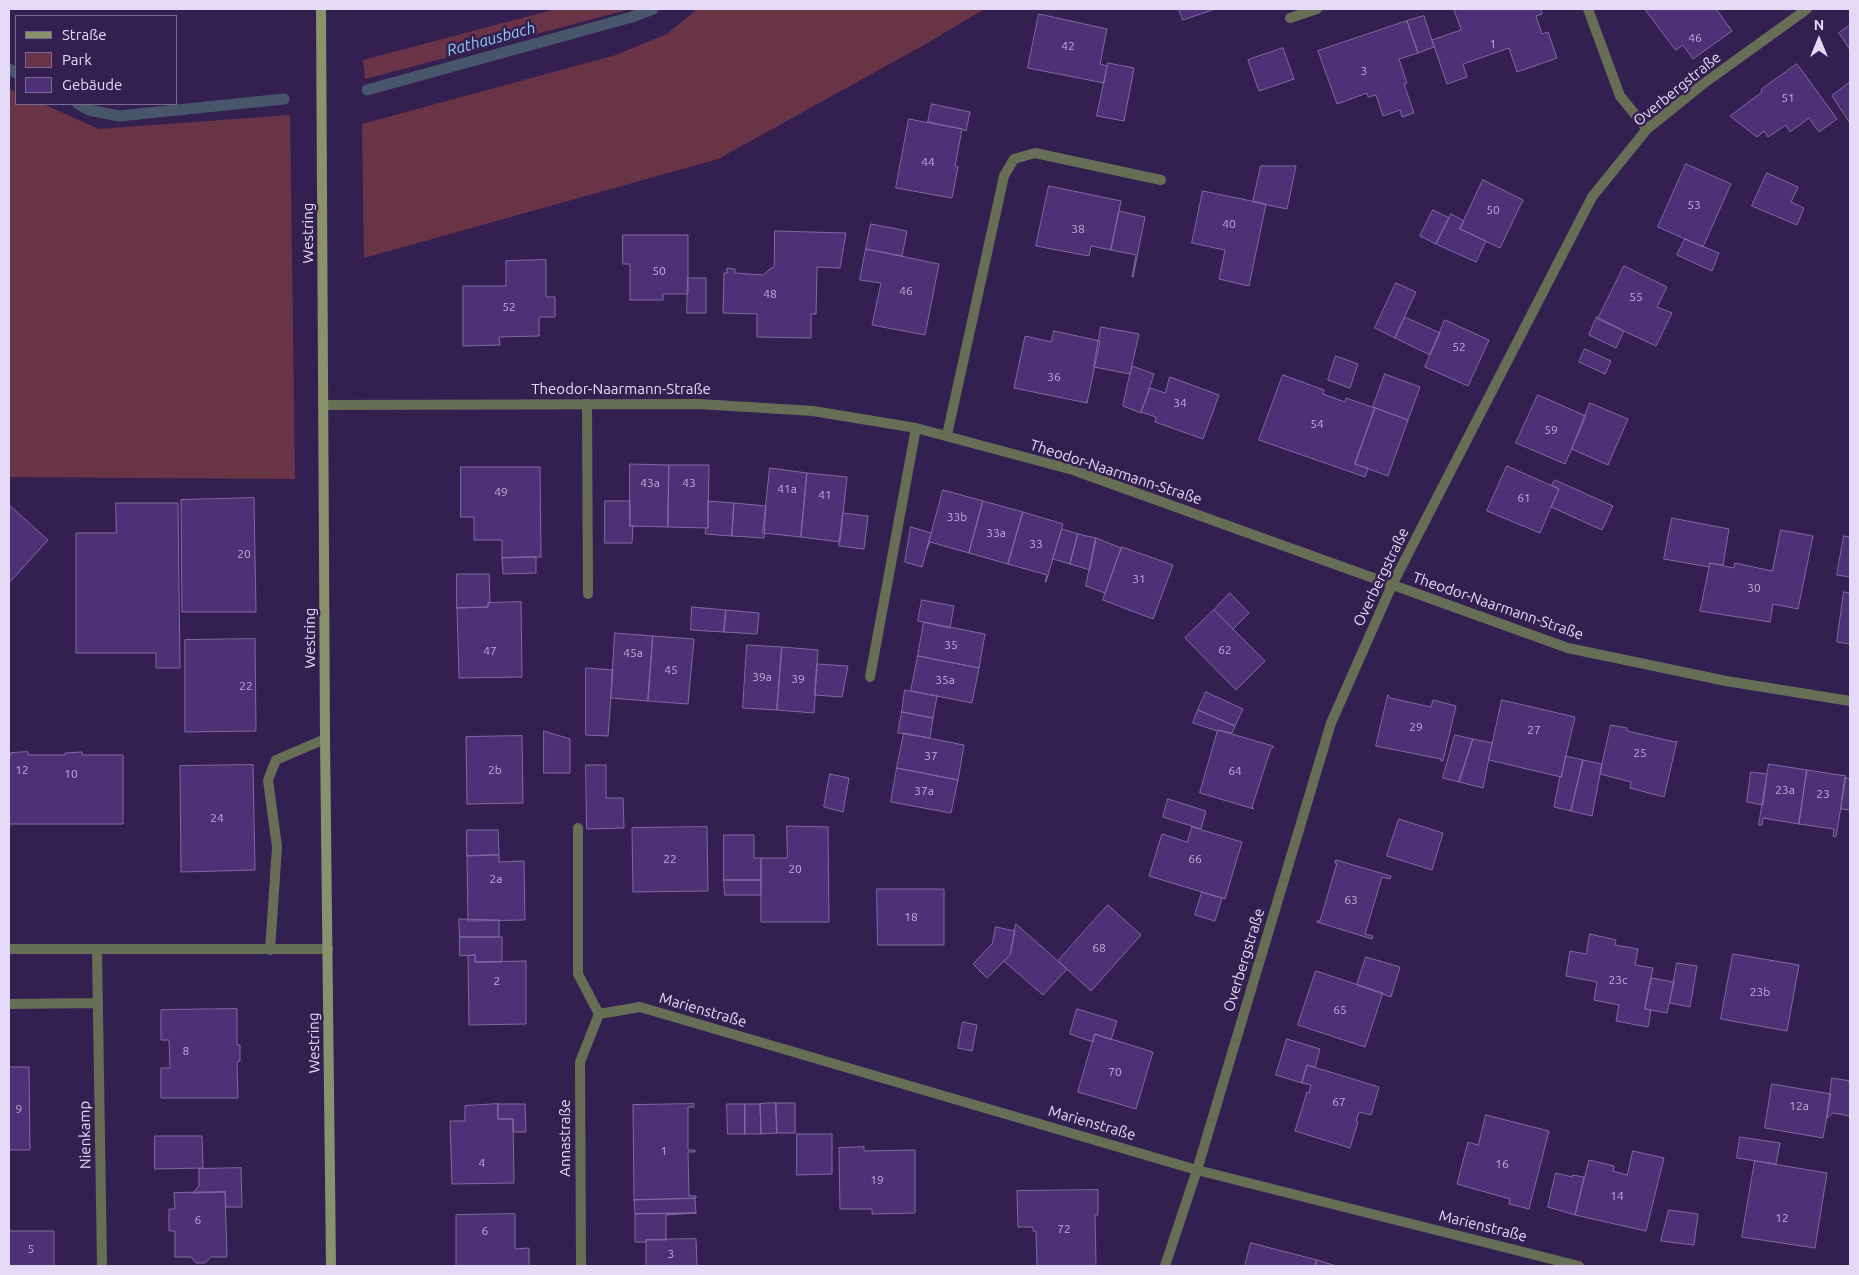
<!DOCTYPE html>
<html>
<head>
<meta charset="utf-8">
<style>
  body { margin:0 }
  #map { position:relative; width:1859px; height:1275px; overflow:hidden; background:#342050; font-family:Ubuntu,sans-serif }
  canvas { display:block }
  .frame { position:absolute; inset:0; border:10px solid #e4daf8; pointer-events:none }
  .legend { position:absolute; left:15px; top:15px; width:162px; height:90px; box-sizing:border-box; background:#342050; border:1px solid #7a6a93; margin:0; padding:6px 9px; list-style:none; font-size:15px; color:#e4daf8 }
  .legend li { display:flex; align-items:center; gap:10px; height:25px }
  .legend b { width:25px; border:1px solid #7a6a93 }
  .north { position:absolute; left:1794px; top:15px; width:50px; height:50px; -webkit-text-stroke:4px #342050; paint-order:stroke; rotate:0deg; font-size:14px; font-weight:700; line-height:20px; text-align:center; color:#e4daf8 }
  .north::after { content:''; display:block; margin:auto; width:18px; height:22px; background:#e4daf8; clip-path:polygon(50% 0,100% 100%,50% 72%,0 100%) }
</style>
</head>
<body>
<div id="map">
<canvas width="1859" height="1275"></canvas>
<div class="frame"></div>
<ul class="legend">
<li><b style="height:6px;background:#88936b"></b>Straße</li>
<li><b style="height:14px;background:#693546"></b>Park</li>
<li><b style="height:14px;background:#4d3075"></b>Gebäude</li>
</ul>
<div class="north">N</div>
</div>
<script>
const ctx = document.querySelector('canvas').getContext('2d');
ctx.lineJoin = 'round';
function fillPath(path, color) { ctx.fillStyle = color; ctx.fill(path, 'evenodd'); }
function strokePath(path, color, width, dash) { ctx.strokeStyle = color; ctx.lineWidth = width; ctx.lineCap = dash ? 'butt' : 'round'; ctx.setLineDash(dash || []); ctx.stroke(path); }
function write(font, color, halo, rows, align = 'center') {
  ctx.font = font + ' Ubuntu,sans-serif'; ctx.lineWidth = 5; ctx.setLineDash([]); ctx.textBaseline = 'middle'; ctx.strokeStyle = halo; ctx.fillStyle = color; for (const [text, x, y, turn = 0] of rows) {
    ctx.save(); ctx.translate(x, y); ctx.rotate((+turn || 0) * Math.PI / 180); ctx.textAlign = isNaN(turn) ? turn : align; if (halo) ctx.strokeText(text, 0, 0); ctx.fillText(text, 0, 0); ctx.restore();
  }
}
fillPath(new Path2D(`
  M556 9H631L365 79 363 60Z
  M697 9H984L931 41 718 159 364 258 362 124 616 55 667 34Z
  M9 88 16 92V104H43L99 129 290 115 295 479 9 477Z`), '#693546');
strokePath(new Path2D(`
  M9 69 16 73
  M367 90 632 17 653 9
  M78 104 89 110 119 116 284 99`), '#47566b', 11);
const building = new Path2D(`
  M1179 9H1215L1183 20Z
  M1454 9H1541L1542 14 1536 16 1542 34 1548 32 1557 58 1517 72 1509 48 1463 64 1467 77 1447 84 1432 40 1461 30Z
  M1645 9H1716L1732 31 1693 59 1683 45 1676 50Z
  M1039 14 1107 29 1100 64 1107 66 1104 83 1028 68Z
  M1424 16 1434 47 1418 53 1407 21Z
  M1407 21 1418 53 1399 59 1407 83 1404 84 1414 113 1402 117 1400 110 1383 116 1376 95 1368 97 1367 93 1337 104 1318 51Z
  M1850 25V50L1839 33Z
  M1283 48 1294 79 1259 91 1248 60Z
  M1108 63 1134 68 1124 121 1097 116Z
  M1797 64 1837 119 1819 132 1809 118 1790 132 1786 125 1768 137 1764 131 1757 137 1730 116 1762 92 1761 90Z
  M1849 83 1850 86V123L1832 96Z
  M932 104 970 112 966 131 962 129 928 122Z
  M909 119 962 129 955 166 958 167 952 198 896 188Z
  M1686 164 1731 184 1703 247 1658 227Z
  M1261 166H1296L1287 209 1253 202Z
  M1767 173 1798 187 1791 202 1804 208 1797 225 1752 206Z
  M1483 180 1523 200 1500 248 1460 229Z
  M1049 186 1121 201 1111 250 1091 246 1089 256 1036 246Z
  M1203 191 1266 204 1249 286 1219 279 1225 250 1192 243Z
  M1433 210 1449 218 1436 244 1420 236Z
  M1119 211 1145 217 1133 277H1132L1136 255 1111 250Z
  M1451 214 1464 221 1460 229 1486 241 1476 262 1436 244Z
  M871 224 907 231 902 256 866 249Z
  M775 231 846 233 840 268 817 267 816 314H811V338L757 337V314L723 313 724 273H727V268L735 269V273L763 275 774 266Z
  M623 235H688V294H663V300H630V264H623Z
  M1685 239 1719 253 1712 271 1677 255Z
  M866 249 939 264 925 335 872 325 881 283 860 280Z
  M546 260V297H555V317H539V336L499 337 500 345 463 346V286H506V261Z
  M1624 266 1667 287 1657 307 1672 313 1656 346 1598 319Z
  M688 278H706V313H687Z
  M1396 283 1416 292 1395 338 1375 328Z
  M1405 317 1440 333 1430 355 1395 338Z
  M1597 317 1624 331 1616 348 1589 335Z
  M1445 320 1489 340 1468 386 1425 367Z
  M1101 327 1139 334 1130 374 1094 367Z
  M1054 331 1100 341 1087 403 1014 388 1025 336 1051 342Z
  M1585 349 1611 361 1605 374 1579 362Z
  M1336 356 1358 364 1350 388 1328 380Z
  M1132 366 1154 374 1141 413 1123 406Z
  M1385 374 1420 387 1408 420 1373 407Z
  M1283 375 1324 390 1323 394 1345 402 1346 398 1375 408 1355 464 1368 468 1365 477 1259 440Z
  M1170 377 1219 395 1203 439 1155 422 1156 417 1141 412 1150 388 1165 393Z
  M1538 395 1586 416 1565 464 1516 443Z
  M1590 403 1628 419 1608 465 1572 449Z
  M1375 408 1408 420 1388 476 1355 464Z
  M630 464 669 465 668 527 630 526Z
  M669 465H709L708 528 668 527Z
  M1507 466 1559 489 1540 533 1487 511Z
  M461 467H540L541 557 502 558V540H474V517H461Z
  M770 468 807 473 801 537 763 533Z
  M807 473 847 477 840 542 801 537Z
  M1555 480 1613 506 1602 530 1551 507 1559 489 1552 485Z
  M943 490 983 501 969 553 930 542 927 549Z
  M254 498 256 612H182L181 500Z
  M605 501H630V526H633L632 543H605Z
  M708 501 734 503 732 536 705 534 706 528H708Z
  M983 501 1023 512 1008 564 969 553Z
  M116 503H178L180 668H156V653H76V533H116Z
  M734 503 766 506 764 538 732 536Z
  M9 505 48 540 9 583Z
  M1023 512 1063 524 1046 582H1045L1047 575 1008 564Z
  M843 513 868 516 864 549 839 546Z
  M1672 518 1729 529 1723 565 1710 563 1709 567 1664 559Z
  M911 527 931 533 922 567 905 562Z
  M1062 529 1078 534 1070 564 1053 559Z
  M1781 530 1813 536 1798 609 1773 604 1770 622 1700 611 1710 563 1734 568 1735 563 1772 571Z
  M1078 534 1096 538 1090 570 1070 564Z
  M1844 536 1850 537V577L1837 575Z
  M1096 538 1121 548 1105 593 1086 586Z
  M1122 547 1173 565 1153 619 1103 600Z
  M536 557V573L503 574 502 558Z
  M457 574H489L490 603H488V607L457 608Z
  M1844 592 1850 593V644L1837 642Z
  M1230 593 1249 613 1233 629 1214 610Z
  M922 600 954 606 950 628 918 621Z
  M521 602 522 677 459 678 457 608 488 607V603Z
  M692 607 726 610 724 632 691 630Z
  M726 610 759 613 757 634 724 632Z
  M1214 610 1265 661 1236 690 1185 638Z
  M924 622 985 634 979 668 918 656Z
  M615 633 653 636 648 701 611 698Z
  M653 636 694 639 688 704 648 701Z
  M255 639 256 731 185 732V640Z
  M747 645 782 647 777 710 743 708Z
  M782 647 818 650 814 713 777 710Z
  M918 656 979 668 972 703 911 691Z
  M817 664 848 666 842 697 815 695Z
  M586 668 613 670 608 736 586 735Z
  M905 690 937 696 933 718 902 712Z
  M1206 692 1243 709 1235 726 1198 710Z
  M1388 695 1390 698 1431 707 1433 700 1456 706 1443 761H1441V759L1376 746Z
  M1502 700 1575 717 1561 777 1489 760Z
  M1198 710 1235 726 1232 733 1218 730 1217 731 1193 723Z
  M902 712 933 718 930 738 898 733Z
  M1611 725 1627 728V731L1675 742 1677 741 1664 797 1630 788 1631 782 1600 774Z
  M1218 730 1273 746V748H1271L1252 807 1254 809 1200 793Z
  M544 731 570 739V773H544Z
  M904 733 964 745 958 780 897 768Z
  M1455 735 1473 739 1459 782 1443 778Z
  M522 736 523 803 467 804 466 737Z
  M1473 739 1492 743 1483 788 1459 782Z
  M28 752V755H65V753L82 752V755H123V824H9V755H11V753Z
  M1566 756 1583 760 1571 811 1554 807 1560 776 1561 777Z
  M1583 760 1602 764 1592 816 1571 811Z
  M1769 764 1807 770 1799 824 1763 818 1762 825H1759Z
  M253 765 255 870 181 872 180 766Z
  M586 765H606V798H623L624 828 587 829Z
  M897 768 958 780 951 813 891 802Z
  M1807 770 1846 776 1836 837 1833 836 1834 829 1799 824Z
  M1751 772 1767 774 1763 805 1747 802Z
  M830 774 849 778 843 812 824 807Z
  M1845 778 1850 779V810L1841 809Z
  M1168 799 1206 811 1201 829 1163 817Z
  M1399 819 1443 833 1432 870 1387 856Z
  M787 826 828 827 829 922H761V858H787Z
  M707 827 708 891 633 892 632 828Z
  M1192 827 1242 842 1225 899 1149 876 1162 834 1187 842Z
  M467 830H498L499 855 467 856Z
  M724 835H754V858H761V880H724Z
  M499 855V862L524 861 525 920 468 921 467 856Z
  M1336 860 1391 876 1390 879 1382 877 1365 934 1373 936 1372 939 1317 922V921H1320L1337 863H1335Z
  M724 880H761V895H725Z
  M877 889H944V945H878Z
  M1202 892 1222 898 1215 921 1195 915Z
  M1108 905 1141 935 1091 991 1058 961Z
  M459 919 499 920V937H460Z
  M1016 924 1067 969 1043 995 1004 961 1010 955Z
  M996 927 1015 931 1010 955 987 978 973 964 992 944Z
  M1590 934 1616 940 1615 945 1638 949 1635 965 1653 968 1645 1009 1651 1010 1648 1027 1616 1021 1619 1005 1594 1000 1597 982 1566 976 1570 951 1586 954Z
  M460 937H502V962H475V955L460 956Z
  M1733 954 1799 965 1787 1031 1721 1019Z
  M475 955V962L526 961V1024L469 1025 468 956Z
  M1366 957 1400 967 1391 997 1357 985Z
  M1677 963 1697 966 1690 1007 1670 1003Z
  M1316 971 1383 993 1365 1047 1298 1025Z
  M1651 978 1674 982 1667 1013 1645 1009Z
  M237 1009V1045H240V1061L237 1062 238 1098H161V1068H170L169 1040H161V1010Z
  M1077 1009 1117 1021 1111 1040 1095 1034 1093 1042 1070 1034Z
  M963 1022 977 1025 972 1051 958 1048Z
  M1095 1034 1153 1052 1136 1109 1078 1092Z
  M1287 1039 1320 1049 1315 1067 1307 1065 1302 1083 1276 1075Z
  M1307 1065 1379 1087 1371 1115 1359 1112 1356 1121 1358 1122 1350 1148 1295 1131 1307 1092 1309 1093 1311 1085 1302 1083Z
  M9 1067H29L30 1150H9Z
  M1832 1078 1850 1081V1116L1833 1113 1827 1118Z
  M1772 1084 1831 1094 1823 1138 1765 1128Z
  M776 1103H795V1133H777Z
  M776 1103 777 1133 761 1134 760 1104Z
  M498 1104V1119H513L514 1183 452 1184 450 1121H465V1106Z
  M498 1104H525L526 1132H513V1119H498Z
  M694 1104V1107H688V1150H695V1152H688L689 1196H696V1198L634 1200 633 1105Z
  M727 1104H745V1134H728Z
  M745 1104H760L761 1134H745Z
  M1486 1115 1549 1131 1529 1209 1509 1204 1510 1199 1457 1184 1468 1142 1478 1145Z
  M797 1134H832V1174L797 1175Z
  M155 1136H202L203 1168 155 1169Z
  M1740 1137 1780 1143 1776 1164 1737 1158Z
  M864 1147V1151L915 1150V1213L872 1214V1209H840L839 1148Z
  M1633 1151 1664 1158 1646 1231 1575 1215 1589 1160 1614 1166 1613 1171 1627 1175Z
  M1755 1161 1827 1173 1815 1248 1742 1237Z
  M241 1168 242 1207H226L225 1192 193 1193 199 1186V1169Z
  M1556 1173 1572 1177V1175L1584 1177 1575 1215 1548 1207Z
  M1098 1190V1215H1095L1096 1266H1037L1036 1232 1033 1231V1227H1018L1017 1191Z
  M225 1192 227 1257H211L205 1263H196L191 1257H175V1231H169V1209H175L174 1193Z
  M695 1199 696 1213 635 1214 634 1200Z
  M1669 1210 1698 1214 1694 1245 1661 1241Z
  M696 1213 666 1215V1240H646V1242H635V1214Z
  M515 1214V1249L529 1248V1266H456V1215Z
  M9 1231H54V1266H9Z
  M696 1239 697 1266H646V1240Z
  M1251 1243 1317 1260 1315 1266H1245Z
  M1317 1260 1336 1266H1341H1315Z`);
fillPath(building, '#4d3075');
strokePath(building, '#7e6aa1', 1);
strokePath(new Path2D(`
  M587 404 588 594
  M578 828V974L599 1014
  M270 950 277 847 268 780 276 760 325 739`), '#676e56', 10);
strokePath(new Path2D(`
  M1588 9 1620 96 1647 129
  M1290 18 1317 9
  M323 405 699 404 813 411 916 428 1073 470 1568 648 1726 681 1850 701
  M947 435 1004 176 1014 159 1035 153 1161 180
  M870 677 916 428
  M9 949H328
  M97 949 102 1266
  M9 1004 97 1003
  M581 1266 580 1062 599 1014 640 1007 1197 1170 1579 1266
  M1165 1266 1197 1170 1331 723 1392 585 1592 197 1647 129 1703 84 1807 9`), '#676e56', 10);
strokePath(new Path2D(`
  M321 9 325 739 331 1266`), '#88936b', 10);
write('12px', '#beb0d7', null, [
  ["46",1695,38],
  ["1",1493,44],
  ["42",1068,46],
  ["3",1364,71],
  ["51",1788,98],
  ["44",928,162],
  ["53",1694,205],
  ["50",1493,210],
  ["40",1229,224],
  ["38",1078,229],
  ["50",659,271],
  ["46",906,291],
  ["48",770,294],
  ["55",1636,297],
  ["52",509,307],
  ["52",1459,347],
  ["36",1054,377],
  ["34",1180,403],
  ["54",1317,424],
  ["59",1551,430],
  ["43a",650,483],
  ["43",689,483],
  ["41a",787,489],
  ["49",501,492],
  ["41",825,495],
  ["61",1524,498],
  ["33b",957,517],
  ["33a",996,533],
  ["33",1036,544],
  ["20",244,554],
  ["31",1139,579],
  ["30",1754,588],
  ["35",951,645],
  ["62",1225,650],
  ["47",490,651],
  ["45a",633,653],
  ["45",671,670],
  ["39a",762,677],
  ["39",798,679],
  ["35a",945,680],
  ["22",246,686],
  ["29",1416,727],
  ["27",1534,730],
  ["25",1640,753],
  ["37",931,756],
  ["12",22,770],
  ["2b",495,770],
  ["64",1235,771],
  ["10",71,774],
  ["23a",1785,790],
  ["37a",924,791],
  ["23",1823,794],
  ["24",217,818],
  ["22",670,859],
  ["66",1195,859],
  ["20",795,869],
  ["2a",496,879],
  ["63",1351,900],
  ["18",911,917],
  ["68",1099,948],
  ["23c",1618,980],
  ["2",497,981],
  ["23b",1760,992],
  ["65",1340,1010],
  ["8",186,1051],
  ["70",1115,1072],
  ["67",1339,1102],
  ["12a",1799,1106],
  ["9",19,1109],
  ["1",664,1151],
  ["4",482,1163],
  ["16",1502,1164],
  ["19",877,1180],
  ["14",1617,1196],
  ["12",1782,1218],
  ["6",198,1220],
  ["72",1064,1229],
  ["6",485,1231],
  ["5",31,1249],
  ["3",671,1254]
]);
write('15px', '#e4daf8', '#342050', [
  ["Overbergstraße",1677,89,-39],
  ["Westring",308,233,-90],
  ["Theodor-Naarmann-Straße",621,389],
  ["Theodor-Naarmann-Straße",1116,472,18],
  ["Overbergstraße",1381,577,-64],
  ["Theodor-Naarmann-Straße",1498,606,19],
  ["Westring",310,638,-90],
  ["Overbergstraße",1244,960,-73],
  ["Marienstraße",703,1010,16],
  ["Westring",314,1043,-91],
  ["Marienstraße",1092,1123,16],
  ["Nienkamp",85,1135,-91],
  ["Annastraße",565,1138,-90],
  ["Marienstraße",1483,1226,14]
]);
write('italic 16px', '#8dc8f3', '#342050', [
  ["Rathausbach",491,39,-15]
]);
</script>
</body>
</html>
